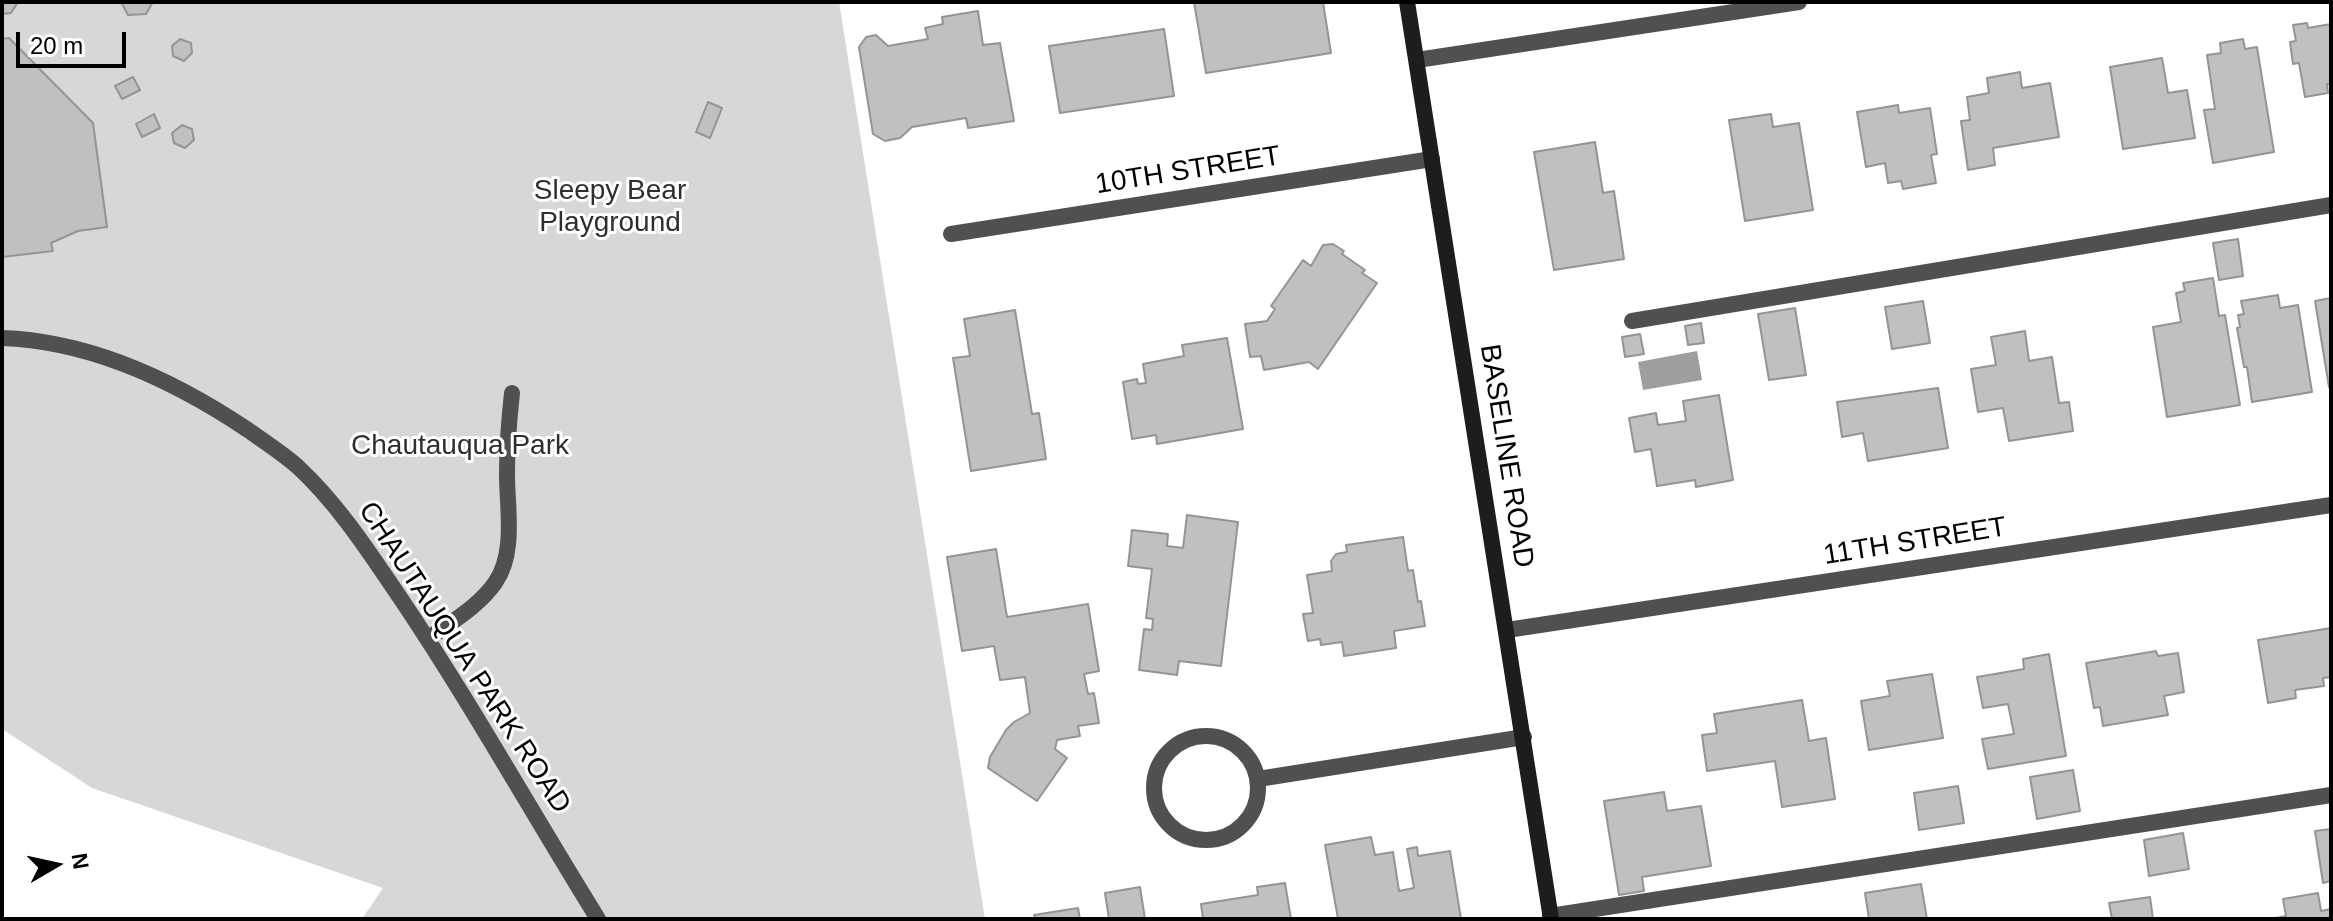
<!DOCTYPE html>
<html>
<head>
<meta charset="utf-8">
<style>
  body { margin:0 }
  #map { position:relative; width:2333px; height:921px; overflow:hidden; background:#fff; font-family:Arial,sans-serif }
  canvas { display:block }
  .frame { position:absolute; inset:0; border:4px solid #000; pointer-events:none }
  .north { position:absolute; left:16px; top:825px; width:80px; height:80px; -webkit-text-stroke:6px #fff; paint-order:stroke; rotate:81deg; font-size:22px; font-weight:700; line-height:32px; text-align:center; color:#000 }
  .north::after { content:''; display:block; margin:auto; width:28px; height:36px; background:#000; clip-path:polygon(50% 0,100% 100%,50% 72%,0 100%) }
  .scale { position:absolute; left:16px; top:32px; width:110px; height:36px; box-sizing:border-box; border:4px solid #000; border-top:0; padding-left:10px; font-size:24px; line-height:28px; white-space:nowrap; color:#000; -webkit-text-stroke:6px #fff; paint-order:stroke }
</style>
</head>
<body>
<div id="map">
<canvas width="2333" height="921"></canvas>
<div class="frame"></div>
<div class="north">N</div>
<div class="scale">20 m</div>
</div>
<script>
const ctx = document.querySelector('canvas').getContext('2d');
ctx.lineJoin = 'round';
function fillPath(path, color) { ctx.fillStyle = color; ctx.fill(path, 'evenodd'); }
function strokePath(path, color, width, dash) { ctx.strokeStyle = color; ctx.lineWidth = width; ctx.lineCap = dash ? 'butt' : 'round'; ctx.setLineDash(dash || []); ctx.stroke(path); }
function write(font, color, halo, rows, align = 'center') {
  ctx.font = font + ' Arial,sans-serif'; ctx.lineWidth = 6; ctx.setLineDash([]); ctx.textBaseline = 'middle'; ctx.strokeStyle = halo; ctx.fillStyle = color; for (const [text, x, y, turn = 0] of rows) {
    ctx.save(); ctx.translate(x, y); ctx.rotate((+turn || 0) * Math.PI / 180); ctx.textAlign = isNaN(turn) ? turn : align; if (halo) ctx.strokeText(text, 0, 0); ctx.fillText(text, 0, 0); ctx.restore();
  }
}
fillPath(new Path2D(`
  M2 2H839L985 919H362L383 888 92 788 2 729Z`), '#d7d7d7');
fillPath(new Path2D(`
  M1697 351 1702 380 1643 390 1638 362Z`), '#9e9e9e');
const building = new Path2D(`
  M2 2H18L11 13 2 14Z
  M121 2H153L146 14 128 15Z
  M1194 2H1323L1331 53 1206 73Z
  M978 11 983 45 1000 43 1014 121 968 128 966 118 912 127 900 138 885 141 873 134 859 47 866 37 876 35 888 46 928 39 925 28 943 24 942 17Z
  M2307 23 2308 28 2331 24V84H2327L2328 93 2305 97 2299 63 2293 64 2290 42 2296 41 2293 25Z
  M1164 29 1174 96 1060 113 1049 46Z
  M9 38 93 123 107 227 78 231 51 243 53 251 2 257V39Z
  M180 39 191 43 192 53 184 61 173 56 172 46Z
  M2243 39 2245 49 2257 47 2274 152 2213 163 2204 110 2215 109 2207 55 2221 53 2220 43Z
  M2162 58 2168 93 2187 90 2195 138 2123 149 2110 67Z
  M2020 72 2022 88 2050 83 2059 137 1993 148 1995 165 1968 170 1961 121 1970 120 1967 97 1989 93 1987 78Z
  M133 77 140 90 122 99 115 86Z
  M708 102 722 108 710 138 696 132Z
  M1898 105 1899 113 1930 108 1937 154 1931 155 1936 183 1903 189 1901 181 1888 183 1885 163 1866 167 1857 112Z
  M154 114 160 128 142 137 136 124Z
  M1771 114 1773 127 1799 123 1813 210 1745 221 1729 120Z
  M182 125 192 129 194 140 185 148 174 143 172 133Z
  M1595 142 1603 193 1614 191 1624 259 1554 270 1534 152Z
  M2238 239 2243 276 2219 280 2213 243Z
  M1333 244 1344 251 1342 254 1365 270 1362 273 1377 283 1318 369 1309 362 1264 370 1261 356 1250 357 1245 324 1267 321 1275 309 1271 306 1303 260 1311 266 1323 245Z
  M2213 278 2219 316 2225 315 2240 405 2167 417 2153 327 2181 322 2176 293 2185 291 2183 283Z
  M2278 295 2280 308 2298 305 2312 392 2252 402 2247 367H2244L2237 328 2240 327 2238 315 2244 314 2241 301Z
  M2331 298V386L2329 387 2315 301Z
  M1923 301 1930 343 1892 349 1885 307Z
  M1795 308 1806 375 1769 380 1758 314Z
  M1015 310 1032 414 1039 413 1046 459 971 471 953 358 970 356 964 319Z
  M1701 323 1704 343 1688 345 1685 326Z
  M2025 331 2029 361 2052 357 2059 403 2069 402 2073 431 2009 441 2003 408 1978 412 1971 369 1996 365 1991 337Z
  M1640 334 1644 354 1625 357 1622 337Z
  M1227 338 1243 429 1157 444 1156 435 1132 439 1123 382 1137 379 1138 384 1146 383 1143 364 1184 356 1182 345Z
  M1938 388 1948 448 1868 461 1863 433 1842 437 1837 402Z
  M1719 395 1733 480 1696 487 1695 480 1657 486 1651 449 1635 452 1629 418 1656 413 1658 425 1686 421 1683 401Z
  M1187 515 1238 522 1221 666 1179 661 1177 675 1139 670 1144 629 1152 630 1153 619 1146 618 1152 569 1128 566 1132 530 1168 534 1167 546 1183 548Z
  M1403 537 1408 571 1413 570 1418 602 1421 601 1425 626 1394 631 1396 648 1344 656 1342 642 1321 645 1320 639 1308 641 1303 614 1313 613 1307 575 1332 571 1331 561 1336 554 1347 552 1346 545Z
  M996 549 1007 617 1088 604 1099 671 1084 674 1088 694 1094 693 1099 723 1078 726 1080 736 1057 740 1055 749 1067 758 1037 801 988 768 990 757 1006 730 1014 722 1030 713 1025 677 1000 680 994 646 962 651 947 557Z
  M2331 628V677L2323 678 2324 686 2295 690 2296 698 2268 703 2258 640Z
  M2156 651 2158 656 2178 653 2184 692 2164 696 2168 715 2103 726 2100 707 2094 708 2086 663Z
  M2049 654 2066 756 1988 769 1982 739 2014 734 2008 704 1983 708 1977 677 2024 669 2023 659Z
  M1932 674 1943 738 1869 750 1861 701 1890 696 1887 681Z
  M1802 700 1809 741 1826 738 1835 799 1782 807 1775 761 1707 771 1702 735 1717 733 1714 714Z
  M2073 770 2080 811 2037 819 2030 777Z
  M1958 786 1964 823 1919 830 1914 793Z
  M1664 792 1667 811 1701 806 1711 866 1642 877 1644 891 1619 895 1604 801Z
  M2331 829V881L2323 883 2315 831Z
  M2183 833 2189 869 2149 876 2144 840Z
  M1371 837 1375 855 1393 852 1399 891 1414 888 1407 849 1417 847 1418 856 1450 851 1461 919H1338L1325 845Z
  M1285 883 1291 919H1203L1201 904 1258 895 1257 887Z
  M1921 884 1927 919H1869L1865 893Z
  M1140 887 1145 919H1109L1105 893Z
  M2318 893 2321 911 2331 909V919H2271L2286 916 2283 899Z
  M2150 897 2153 919H2112L2109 903Z
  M1078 908 1080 919H1035L1034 915Z`);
fillPath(building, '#c0c0c0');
strokePath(building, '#949494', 2);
strokePath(new Path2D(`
  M1632 321 2331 205
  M428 639C451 622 478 607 495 583 516 553 507 509 507 474 507 447 509 420 512 393
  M1550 916 2331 795`), '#505050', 16);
strokePath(new Path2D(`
  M1417 60 1799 2
  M951 234 1432 159
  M2 338C91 341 175 381 248 430 265 442 282 453 297 466 339 505 369 552 401 599 471 703 532 813 598 919
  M1507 630 2331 505
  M1154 788a52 52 0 1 1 104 0a52 52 0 1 1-104 0Z
  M1258 779 1524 737`), '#505050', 16);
strokePath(new Path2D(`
  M1407 2 1551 919`), '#1d1d1d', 16);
write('28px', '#000', '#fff', [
  ["10TH STREET",1188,171,-9],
  ["BASELINE ROAD",1506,456,81],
  ["11TH STREET",1915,542,-9],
  ["CHAUTAUQUA PARK ROAD",464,658,57]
]);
write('28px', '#2e2e2e', '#fff', [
  ["Sleepy Bear",610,191],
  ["Playground",610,223],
  ["Chautauqua Park",460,446]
]);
</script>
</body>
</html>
